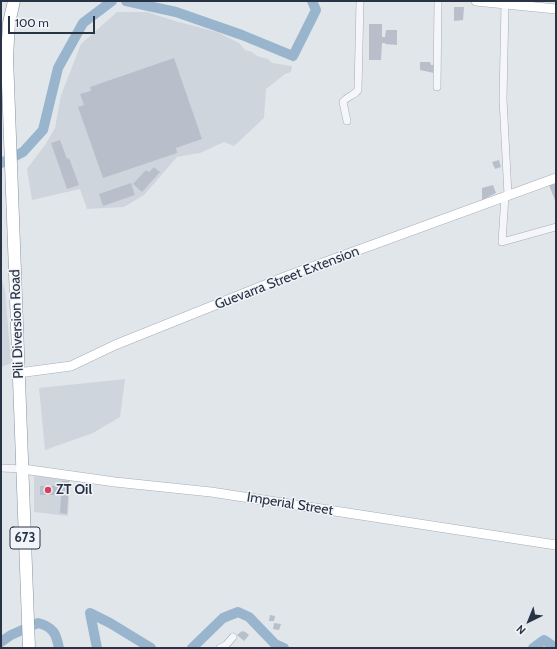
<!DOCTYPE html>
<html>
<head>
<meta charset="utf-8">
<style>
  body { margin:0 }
  #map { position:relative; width:557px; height:649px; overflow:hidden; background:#e1e6eb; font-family:Cabin,sans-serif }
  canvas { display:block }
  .frame { position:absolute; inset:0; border:2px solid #283345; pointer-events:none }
  .north { position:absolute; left:509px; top:601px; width:40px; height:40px; -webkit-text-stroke:3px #f1f4f8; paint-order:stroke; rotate:223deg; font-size:11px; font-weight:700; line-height:16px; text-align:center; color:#283345 }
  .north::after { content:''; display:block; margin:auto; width:14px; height:18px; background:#283345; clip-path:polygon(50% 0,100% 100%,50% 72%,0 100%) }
  .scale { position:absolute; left:8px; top:16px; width:87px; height:18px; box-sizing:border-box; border:2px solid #283345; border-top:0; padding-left:5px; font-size:12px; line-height:14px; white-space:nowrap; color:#283345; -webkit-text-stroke:3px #f1f4f8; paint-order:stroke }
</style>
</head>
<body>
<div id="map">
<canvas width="557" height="649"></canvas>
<div class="frame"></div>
<div class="north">N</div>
<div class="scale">100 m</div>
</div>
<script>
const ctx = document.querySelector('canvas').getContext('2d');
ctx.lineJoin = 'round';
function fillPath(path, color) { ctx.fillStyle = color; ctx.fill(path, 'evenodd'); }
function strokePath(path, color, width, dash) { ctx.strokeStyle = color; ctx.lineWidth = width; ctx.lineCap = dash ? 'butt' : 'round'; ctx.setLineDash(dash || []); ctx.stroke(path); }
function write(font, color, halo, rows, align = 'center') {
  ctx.font = font + ' Cabin,sans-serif'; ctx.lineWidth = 3; ctx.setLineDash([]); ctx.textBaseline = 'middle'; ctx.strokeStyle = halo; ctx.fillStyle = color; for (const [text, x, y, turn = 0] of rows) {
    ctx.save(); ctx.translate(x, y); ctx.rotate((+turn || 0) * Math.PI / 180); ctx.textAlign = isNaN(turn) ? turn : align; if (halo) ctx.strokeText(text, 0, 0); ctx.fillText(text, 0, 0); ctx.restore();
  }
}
fillPath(new Path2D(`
  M117 12H147L175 21 217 32 239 43 245 50 252 52 257 56 268 59 272 63 292 66 291 72 285 74 266 89 264 118 234 146 224 142 200 153 177 157 144 195 124 207 87 209 80 189 32 200 27 169 45 145 55 128 61 95 81 44Z
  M1 277 5 290 11 363 1 367Z
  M125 379 120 417 93 433 45 450 39 388Z
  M34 476 70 479 68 516 34 512Z`), '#cfd5dd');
strokePath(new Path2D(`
  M126 1 176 12 242 35 293 56 316 10 312 1
  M1 163 23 152 43 130 58 68 83 23 112 1
  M1 642 11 635 38 623C53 627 56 633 59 648
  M97 648 90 613 110 623 151 648
  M192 648 223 618 238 612 249 617 275 644 284 648
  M533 648 544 640 556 648`), '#99b5ce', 10);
fillPath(new Path2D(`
  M454 7H464L463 20 454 21Z
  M369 24H382V37H385L386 30H397V45L385 44V43H382L381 60H369Z
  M174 58 202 139 176 148 177 153 103 178 78 107 84 105 80 94 91 91 90 87Z
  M420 62H430L431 65H435L434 73 420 70Z
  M60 140 67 159 69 158 79 185 67 189 51 143Z
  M499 160 501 167 495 169 492 162Z
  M154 167 160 172 142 192 133 184 146 170 149 172Z
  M131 183 135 195 103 206 99 194Z
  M556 183V203L549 185Z
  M493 185 496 193 482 200V188Z
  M62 481H69L67 514 60 513Z
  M40 486H58V495H40Z
  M270 615 275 616 274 621H269Z
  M274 623 281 624 279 630 273 629Z
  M242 631 244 632V631L249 635 244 641 237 635Z`), '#b8bfca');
const street = new Path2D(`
  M505 4 503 99 508 195
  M437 87 438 1
  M347 121 343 102C347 96 354 96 358 90L360 1
  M505 196 502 242 556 227
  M1 468 23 469
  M220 648 226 645 233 637`);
const secondary = new Path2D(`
  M476 1 556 9
  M18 373 71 366 115 345 290 275 556 178
  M23 469 115 482 211 492 556 545`);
const highway = new Path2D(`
  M14 1 9 23 7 57 29 648`);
strokePath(street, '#a6adb6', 8);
strokePath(secondary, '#a6adb6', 10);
strokePath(highway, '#8793a3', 13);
strokePath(street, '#f5f6f9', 7);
strokePath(secondary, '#fff', 9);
strokePath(highway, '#fff', 12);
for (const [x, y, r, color] of [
  [48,490,4,"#da3d5a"]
]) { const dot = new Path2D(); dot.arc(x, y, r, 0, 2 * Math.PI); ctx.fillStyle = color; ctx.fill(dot); strokePath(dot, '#f1f4f8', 1.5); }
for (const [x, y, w] of [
  [25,538,30]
]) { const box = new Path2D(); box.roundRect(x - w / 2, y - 11, w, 22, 3); ctx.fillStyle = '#f1f4f8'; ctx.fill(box); strokePath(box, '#283345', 1); }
write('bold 13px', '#283345', null, [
  ["673",25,538]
]);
write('14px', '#283345', '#f1f4f8', [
  ["Guevarra Street Extension",287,278,-21],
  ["Pili Diversion Road",17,324,-92],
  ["Imperial Street",290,504,9]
]);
write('bold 14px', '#283345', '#f1f4f8', [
  ["ZT Oil",56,490]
], 'left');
</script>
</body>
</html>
